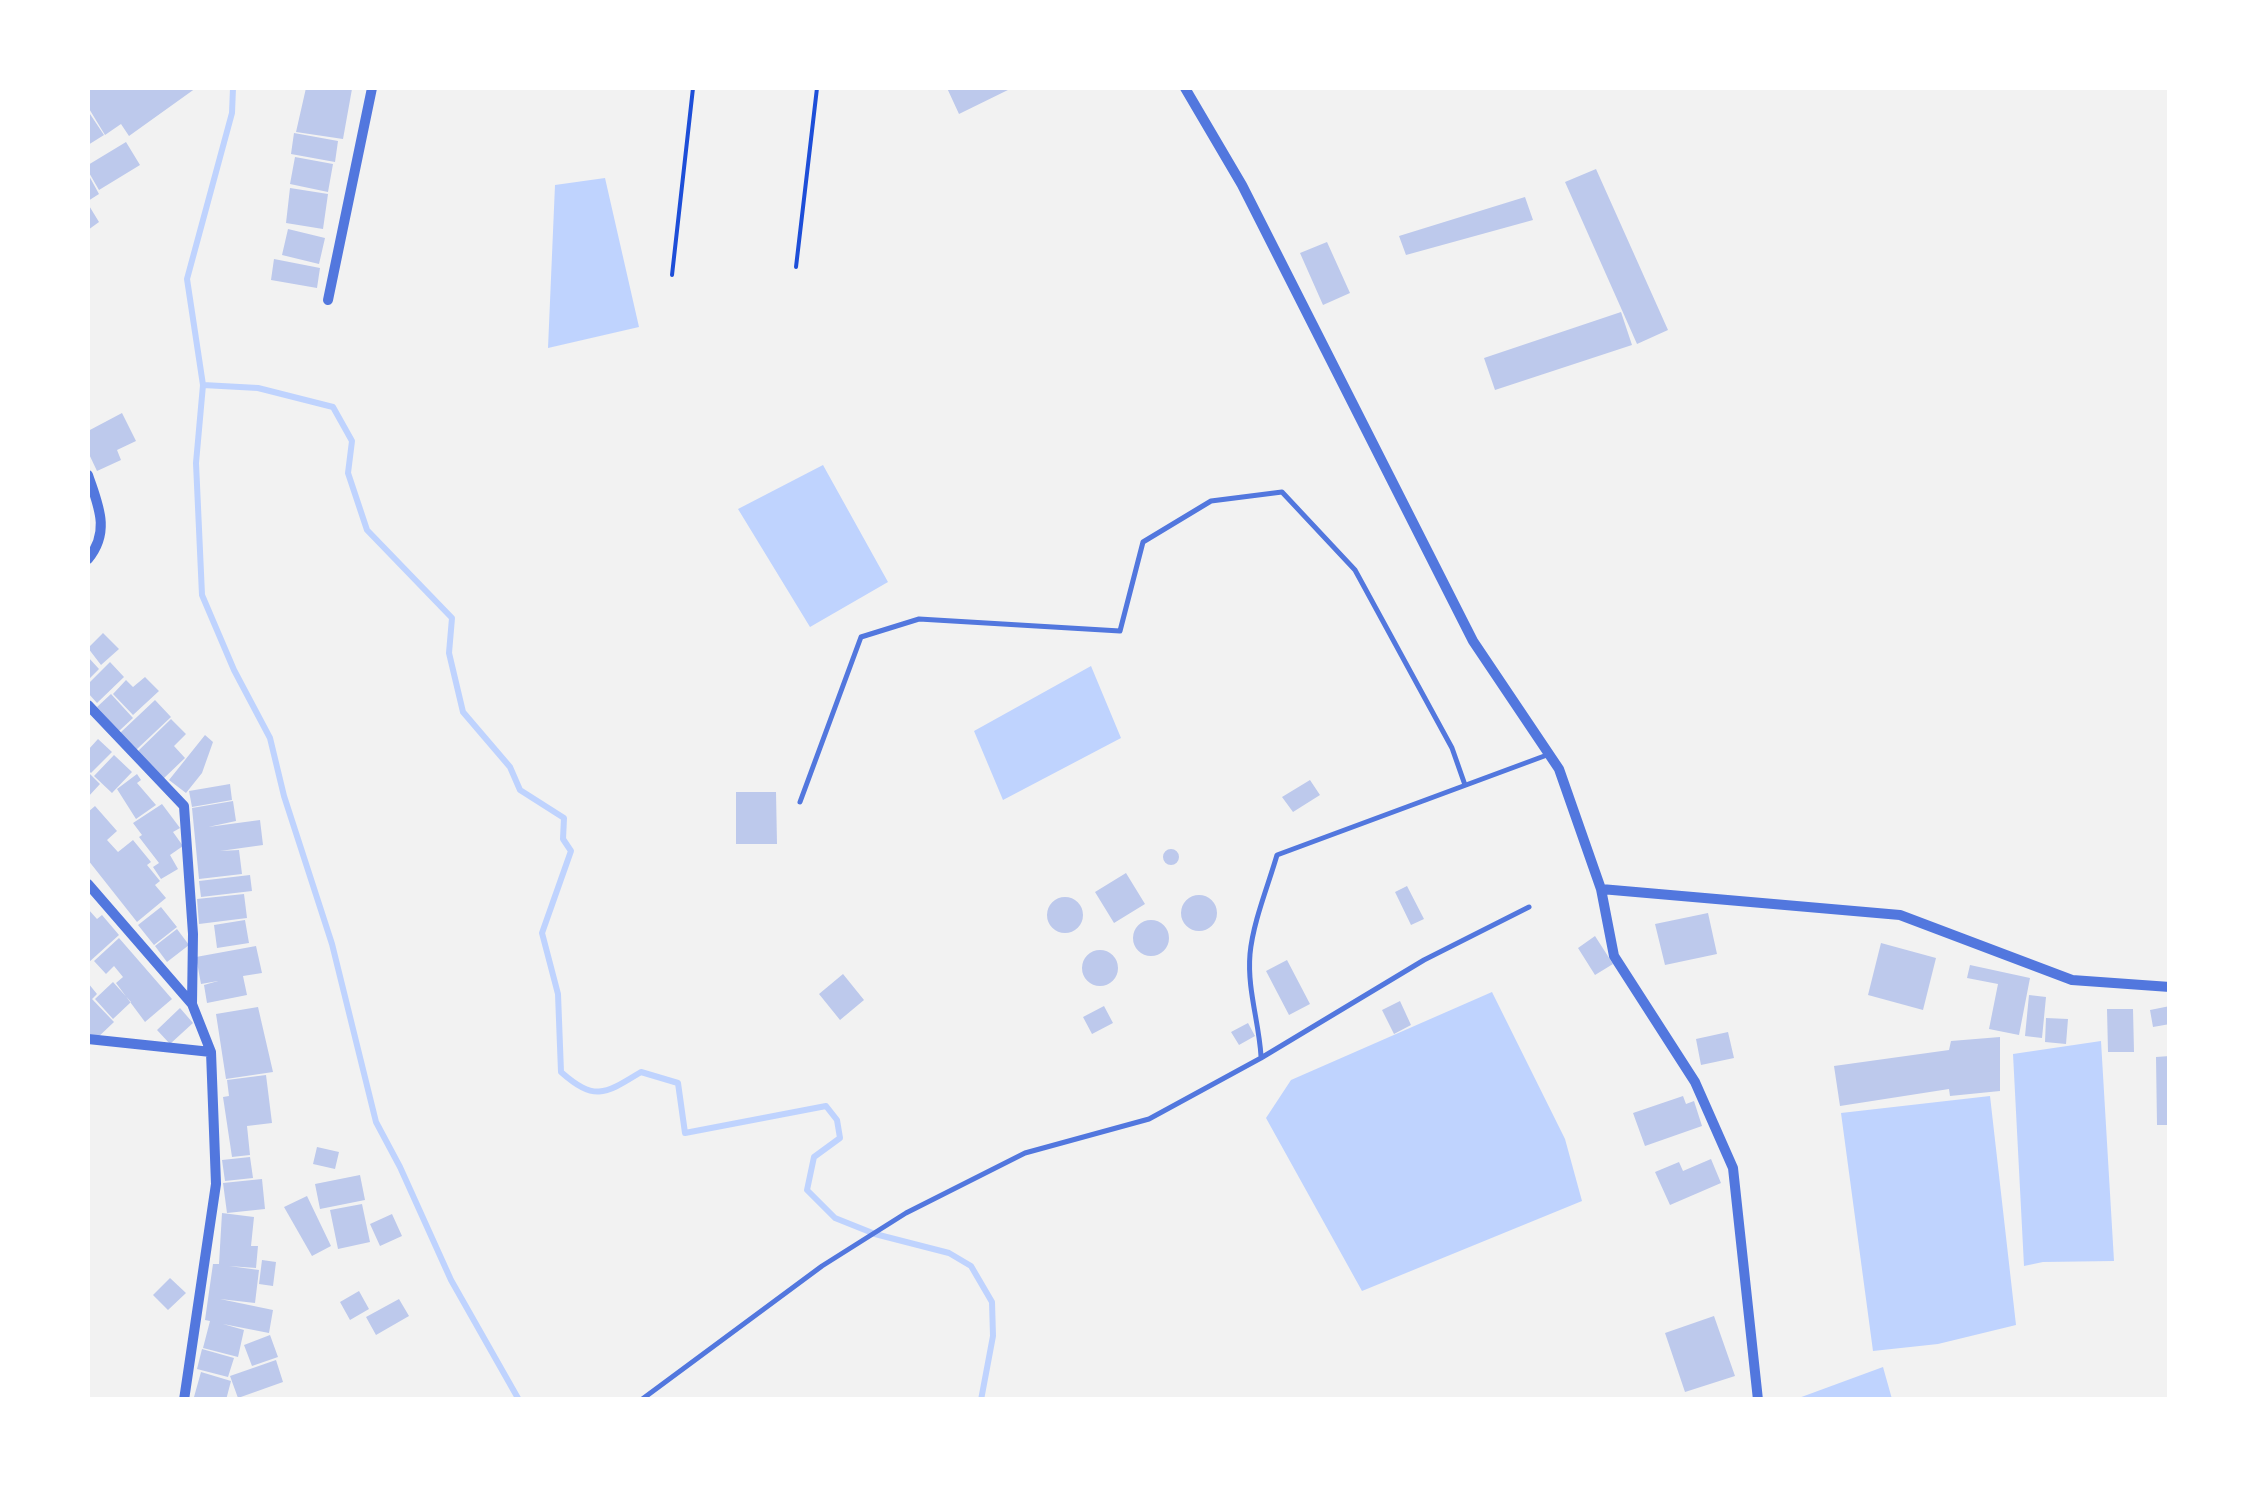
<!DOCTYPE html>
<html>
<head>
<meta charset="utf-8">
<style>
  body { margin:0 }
  #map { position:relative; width:2257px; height:1487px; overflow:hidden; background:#f2f2f2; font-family:"Asap Condensed",sans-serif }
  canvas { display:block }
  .frame { position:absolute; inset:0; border:90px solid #fff; pointer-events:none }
</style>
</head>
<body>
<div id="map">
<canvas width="2257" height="1487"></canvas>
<div class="frame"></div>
</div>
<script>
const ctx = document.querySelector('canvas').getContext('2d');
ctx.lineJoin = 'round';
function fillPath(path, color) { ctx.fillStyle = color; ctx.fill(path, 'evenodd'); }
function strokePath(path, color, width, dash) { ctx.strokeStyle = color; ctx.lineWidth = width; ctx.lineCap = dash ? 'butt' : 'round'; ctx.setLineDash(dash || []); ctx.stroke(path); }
fillPath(new Path2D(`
  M605 178 639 327 548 348 555 185Z
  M823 465 888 582 810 627 738 509Z
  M1091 666 1121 738 1003 800 974 731Z
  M1492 992 1565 1139 1582 1201 1362 1291 1266 1118 1291 1080Z
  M2101 1041 2114 1261 2043 1262 2024 1266 2013 1054Z
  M1990 1096 2016 1325 1938 1344 1873 1351 1841 1113Z
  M1883 1367 1892 1399H1796Z`), '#bfd3fe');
strokePath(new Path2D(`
  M233 88 232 113 187 279 203 385 196 463 202 595 234 670 270 738 284 796 332 944 376 1122 400 1167 451 1280 519 1400
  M203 385 258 388 333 407 352 441 348 473 367 530 452 618 449 653 463 712 510 767 520 790 564 818 563 839 571 851 542 933 558 994 561 1072C595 1102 605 1094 641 1072L678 1083 685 1133 826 1106 837 1120 840 1138 814 1157 807 1190 835 1218 875 1234 949 1253 971 1266 992 1302 993 1336 981 1400`), '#bfd3fe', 6);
fillPath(new Path2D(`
  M88 88H196L129 136 121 124 105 135 88 107Z
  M306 88 352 89 343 139 296 132Z
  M947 88H1012L959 114Z
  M88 111 104 135 88 145Z
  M294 133 338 141 335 162 291 154Z
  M126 142 140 165 99 190 88 171V165Z
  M295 157 333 164 328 192 290 184Z
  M1596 169 1668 330 1637 344 1565 182Z
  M88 174 99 194 88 201Z
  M290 188 328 194 323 229 286 223Z
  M1525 197 1533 220 1406 255 1399 236Z
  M88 204 99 222 88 230Z
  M288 229 325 238 319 264 282 255Z
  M1327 242 1350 293 1323 305 1300 253Z
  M274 259 320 268 317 288 271 280Z
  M1621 312 1632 345 1495 390 1484 358Z
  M122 413 136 441 117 450 121 460 97 471 88 452V431Z
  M103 633 119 649 101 665 88 648Z
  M88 657 99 669 88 680Z
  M110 662 124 677 97 703 88 693V684Z
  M145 677 159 691 133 715 113 694 126 680 133 687Z
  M111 694 133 718 119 731 97 707Z
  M155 700 171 717 136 750 120 733Z
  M171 719 186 734 174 746 185 758 162 780 136 753Z
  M205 735 213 742 202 773 186 793 169 780Z
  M98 739 112 752 91 773 88 770V750Z
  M114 755 132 772 112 793 94 776Z
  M88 772 100 784 88 797Z
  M137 774 141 780 137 783 156 805 136 819 117 789Z
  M1310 780 1320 795 1293 812 1282 797Z
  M230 784 232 800 192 807 189 791Z
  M736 792H776L777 844H736Z
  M233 801 236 821 208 827 260 820 263 845 220 851 239 850 242 874 199 879 192 808Z
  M162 804 180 828 173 832 183 846 170 855 178 869 161 879 153 867 159 863 139 837 142 835 133 823Z
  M95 806 117 831 107 840 118 852 133 840 151 862 147 865 160 881 155 885 166 898 137 922 88 860V812Z
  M1163 857a8 8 0 1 1 16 0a8 8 0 1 1-16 0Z
  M1126 873 1145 904 1114 923 1095 892Z
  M250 875 252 891 201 897 199 881Z
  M1407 886 1424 919 1411 925 1395 892Z
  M244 894 247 918 199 924 197 899Z
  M1181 913a18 18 0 1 1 36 0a18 18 0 1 1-36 0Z
  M1047 915a18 18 0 1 1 36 0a18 18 0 1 1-36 0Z
  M161 907 177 927 154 945 138 925Z
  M88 909 97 919 102 915 119 935 88 963Z
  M1708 913 1717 954 1665 965 1655 924Z
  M1133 938a18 18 0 1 1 36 0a18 18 0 1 1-36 0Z
  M245 920 249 943 217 948 214 925Z
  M177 929 189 945 167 962 155 946Z
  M1595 936 1613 964 1595 975 1578 948Z
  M119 938 172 999 145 1022 116 983 123 977 114 966 106 974 94 961Z
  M1881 943 1936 958 1923 1010 1868 995Z
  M256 946 262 973 243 976 247 995 207 1003 204 985 218 981 201 984 196 957Z
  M1082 968a18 18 0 1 1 36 0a18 18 0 1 1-36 0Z
  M1287 960 1310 1004 1289 1015 1266 971Z
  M1970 965 2030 978 2019 1035 1989 1029 1998 984 1967 978Z
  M843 974 864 1000 840 1020 819 994Z
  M113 982 131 1002 113 1019 95 999Z
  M88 983 97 994 92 999 114 1022 95 1040 88 1033Z
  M2029 995 2046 997 2042 1038 2025 1036Z
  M1400 1001 1411 1025 1394 1034 1382 1010Z
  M1104 1006 1113 1023 1092 1034 1083 1017Z
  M2170 1006V1024L2153 1027 2150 1010Z
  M258 1007 273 1072 226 1079 216 1014Z
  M180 1008 193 1023 170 1044 157 1030Z
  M2107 1009H2133L2134 1052H2108Z
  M2046 1018 2068 1019 2066 1044 2045 1042Z
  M1248 1023 1255 1036 1239 1045 1231 1032Z
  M1728 1032 1734 1058 1701 1065 1696 1039Z
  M2000 1037V1091L1950 1096 1949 1089 1840 1106 1834 1066 1949 1050 1951 1041Z
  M2170 1056V1125H2157L2156 1057Z
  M266 1075 272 1123 247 1126 250 1155 232 1157 223 1097 229 1096 227 1080Z
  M1683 1096 1686 1104 1694 1101 1702 1126 1645 1146 1633 1113Z
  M317 1147 339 1152 335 1169 313 1164Z
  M250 1157 253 1178 225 1181 222 1160Z
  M1711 1159 1721 1183 1670 1205 1655 1172 1679 1162 1683 1171Z
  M360 1175 365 1200 320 1209 315 1184Z
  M262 1179 265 1209 227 1213 223 1183Z
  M307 1196 331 1246 312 1256 284 1207Z
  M362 1204 370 1242 338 1249 330 1210Z
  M222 1213 254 1217 251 1246H258L256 1268 229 1266 259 1270 255 1303 220 1299 273 1310 269 1333 223 1324 244 1330 238 1357 203 1348 210 1321 205 1320 213 1264H219Z
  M392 1214 402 1236 380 1246 370 1224Z
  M262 1260 276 1262 273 1286 259 1284Z
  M170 1278 186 1293 168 1310 153 1295Z
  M359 1291 369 1309 350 1320 340 1302Z
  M399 1299 409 1316 376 1335 366 1317Z
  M1714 1316 1735 1376 1685 1392 1665 1333Z
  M270 1335 278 1357 252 1366 244 1345Z
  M202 1349 234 1358 228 1377 197 1369Z
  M276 1360 283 1382 238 1398 230 1376Z
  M201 1372 231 1381 226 1400 194 1397Z`), '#bdc9ec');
strokePath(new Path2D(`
  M796 267 817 88
  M672 275 693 88`), '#1d4ed8', 4);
strokePath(new Path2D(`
  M800 802 861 637 919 619 1120 631 1143 542 1211 501 1282 492 1355 570 1452 748 1465 785
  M1261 1056C1259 1022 1247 989 1250 954 1253 922 1268 886 1277 855L1547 755
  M641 1400 822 1266 906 1213 1025 1153 1149 1119 1261 1058 1424 960 1529 907`), '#5277de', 5);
strokePath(new Path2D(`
  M1185 88 1242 185 1473 641 1559 769 1601 889 1614 956 1695 1082 1733 1168 1758 1400
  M328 300 372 88
  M88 475C98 505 111 531 88 559
  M88 705 184 806 193 934 192 1004 211 1052 216 1184 184 1400
  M88 884 192 1004
  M1601 889 1900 915 2072 980 2170 987
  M88 1039 211 1052`), '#5277de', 10);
</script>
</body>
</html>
